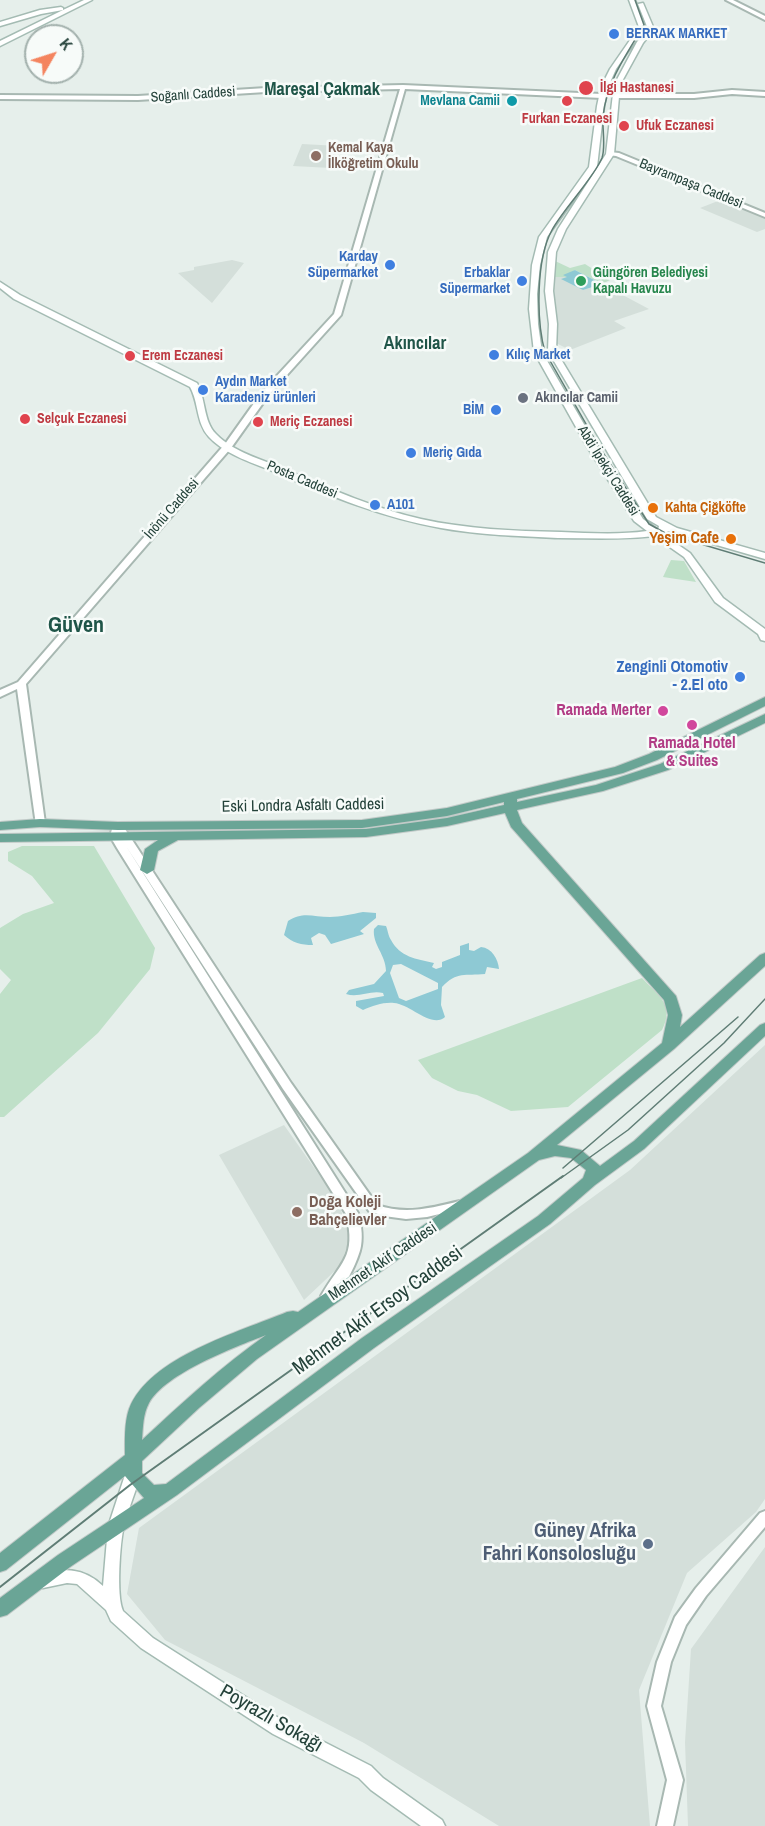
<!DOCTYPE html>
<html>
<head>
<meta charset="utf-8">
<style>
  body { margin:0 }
  #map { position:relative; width:765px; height:1826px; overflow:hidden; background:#e6efeb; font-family:"Archivo Narrow",sans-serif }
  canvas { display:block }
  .north { position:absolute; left:24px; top:24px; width:60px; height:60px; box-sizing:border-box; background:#f7fbf9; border:2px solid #a3b1ad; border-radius:50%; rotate:51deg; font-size:16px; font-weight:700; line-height:24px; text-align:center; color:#24423a }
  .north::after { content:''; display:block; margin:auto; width:21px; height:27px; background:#f4845f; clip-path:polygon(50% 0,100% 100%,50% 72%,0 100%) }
</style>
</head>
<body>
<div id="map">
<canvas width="765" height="1826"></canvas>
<div class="north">K</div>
</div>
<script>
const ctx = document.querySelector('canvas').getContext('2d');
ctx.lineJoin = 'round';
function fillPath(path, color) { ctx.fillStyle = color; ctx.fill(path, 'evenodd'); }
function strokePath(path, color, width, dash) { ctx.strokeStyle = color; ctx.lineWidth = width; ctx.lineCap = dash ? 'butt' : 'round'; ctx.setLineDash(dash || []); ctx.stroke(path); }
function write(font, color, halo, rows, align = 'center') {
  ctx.font = font + ' "Archivo Narrow",sans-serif'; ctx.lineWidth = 5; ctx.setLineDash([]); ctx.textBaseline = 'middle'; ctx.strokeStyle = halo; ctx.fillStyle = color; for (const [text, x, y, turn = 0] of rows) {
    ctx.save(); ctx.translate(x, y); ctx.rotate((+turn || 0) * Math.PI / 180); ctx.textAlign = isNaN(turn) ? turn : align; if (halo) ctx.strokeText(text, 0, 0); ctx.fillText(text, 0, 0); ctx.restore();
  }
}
fillPath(new Path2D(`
  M302 144 339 146 331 168 293 166Z
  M723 199 765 217V229L757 232 700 208Z
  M232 260 244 263 212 303 178 273 194 270V267Z
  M553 277H567L583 290 602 284 649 309 614 321 626 328 570 350 556 343 558 333Z
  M765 1045V1499L756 1512 687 1573 639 1690 650 1826H499L364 1743 165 1640 127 1594 139 1528 630 1170Z
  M284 1125 339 1203 350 1240 339 1267 304 1300 219 1155Z
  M765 1547V1826H688L685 1742 691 1649Z`), '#d4dfda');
fillPath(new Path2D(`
  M553 260 570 268 585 264 610 280 602 284 575 270 567 277H553Z
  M671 560 684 561 696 582 663 577Z
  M22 846H94L155 948 150 969 98 1033 4 1117H0V994L11 980 0 969V928L23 914 54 903 32 876 8 861V852Z
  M642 978C659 996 675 1005 662 1030L568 1107 511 1111 477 1095 458 1091 432 1078 418 1060Z`), '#bfe0c8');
fillPath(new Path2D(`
  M575 270 602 284 583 290 561 279 567 277 563 275Z
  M363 912 376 913V918L360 931 364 934 331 944 325 935 319 933 311 938 313 945C301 945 293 943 284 935L288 921C303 911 313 917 330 917 340 917 352 914 363 912Z
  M378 925 386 926C388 931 388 935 391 940 400 957 416 959 434 963L432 967 436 969 442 967V962L460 955V946L469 943V950L474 951 481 947C492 948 498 959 499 969L487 967 485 974C465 976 457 971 442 987L441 1005 445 1017C432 1029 410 1004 394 1003 383 1002 373 1006 363 1010L356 1006V1001L384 996 383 993C370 990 359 998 346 994L349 990 374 984 386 971C386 955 372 944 374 929ZM401 964 438 983V989L406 1001 399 998 390 973 393 965Z`), '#8ec9d4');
const tertiary = new Path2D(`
  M726 0H733L765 16V20Z
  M403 85 602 94 605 96 602 98 405 89 341 315 268 396 231 448 26 684 45 823 40 826 36 825 17 689 0 697V690L18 682 225 444 262 392 334 314 400 89 266 92 138 100 0 99V95L138 96 266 88Z
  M732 90 765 92V96L732 94 694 98H615L612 96 615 94H694Z
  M610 152 619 153 765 213V217L616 156 608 155V153Z
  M118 823 123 826 291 1083 377 1205C405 1215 432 1208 460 1201L464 1202 466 1205 464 1208 460 1209 427 1217 406 1219 384 1216 369 1211 283 1089 126 846 358 1213C361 1224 363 1234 361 1246 359 1259 343 1292 332 1299 328 1302 326 1301 323 1299L321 1296C340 1262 357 1258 346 1214L117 848 110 836 113 826Z
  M765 1511V1527L706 1596 686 1625 671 1662 661 1706 683 1780 673 1826H657L667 1780 647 1706 657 1662 675 1617 696 1588 760 1513Z`);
const secondary = new Path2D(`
  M84 0H92L0 46V41L63 10 41 14 0 26V22L40 10 61 7 63 8V10Z
  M629 0H635L645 27 616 69 608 87 604 106 597 167 547 237 540 265 537 294 538 324 542 352 596 445 643 519 658 530 659 526 647 519 548 351 549 324 545 291 548 252 558 229 606 154 614 85 637 42 648 29 638 4 643 3 654 29 643 43 620 85 614 154 566 229 556 252 553 291 557 324 556 351 656 517 677 528 765 553V559L668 531 664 535 690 553 723 598 765 629V641L761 640 758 634 715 602 684 557 654 536C622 540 590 538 558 538 519 536 479 535 441 528 384 518 330 496 277 473 254 463 227 456 209 437 196 423 199 403 190 387L14 299 0 288V282L20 295 197 383C206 399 203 421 216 434 233 452 261 459 284 469 328 488 373 508 421 519 466 529 514 531 561 532 589 533 618 535 647 531L634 521 586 445 534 352 529 309 532 265 539 237 589 167 597 106 601 87 610 69 639 27Z
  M133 1469 139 1470 141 1475C135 1492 129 1508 124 1525 120 1543 116 1595 123 1611L153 1638 285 1722 371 1766 383 1778 442 1820 445 1826H421L371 1790 359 1778 273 1734 141 1648 111 1621 106 1610 77 1584 67 1583 43 1588 37 1586 35 1581 37 1576C63 1567 83 1567 103 1586L108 1527 125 1475 127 1470Z`);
const primary = new Path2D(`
  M765 697V706L657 760 623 773 517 799V802L596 785 660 764 765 714V723L668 770 603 791 517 810 522 823 676 996 682 1015 680 1027 760 955 765 953V966L674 1049 557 1145 581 1150 600 1166 634 1141 760 1025 765 1023V1036L644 1149 595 1185 550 1224 374 1348 177 1495 70 1567 7 1615 0 1617V1598L58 1555 144 1498 125 1476 6 1570 0 1572V1553L125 1455C125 1441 124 1423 129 1409 149 1357 239 1332 287 1312L293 1311 298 1312 528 1153 662 1043 668 1015 664 1000 511 827 505 813 447 826 366 837 178 840 158 851 154 870 147 874 140 870 145 849 158 840 0 842V834L366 829 447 818 504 805V802L447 816 362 828 118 830 40 827 0 830V822L40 819 118 822 362 820 447 808 615 767 649 754ZM555 1156 571 1158 586 1170 583 1178 538 1216 362 1338 166 1484 154 1485 142 1473V1461L199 1408 257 1359 539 1160ZM266 1335C222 1366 182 1403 142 1440 143 1427 143 1414 149 1403 166 1373 235 1347 266 1335Z`);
strokePath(tertiary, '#a8b8b2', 4);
strokePath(secondary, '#a4bbb3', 3);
strokePath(primary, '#c2cac8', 2);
fillPath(tertiary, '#fff');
fillPath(secondary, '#fff');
fillPath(primary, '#6aa596');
strokePath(new Path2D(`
  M635 0 644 25C626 55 607 81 603 116 602 129 606 146 602 158 593 179 564 208 552 230 536 259 536 320 545 352L598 445 649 524 667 534 765 563
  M563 1168 738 1017
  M561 1178 628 1130 724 1043 765 999`), '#5f7d75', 1.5);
strokePath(new Path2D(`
  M0 1587 130 1485 563 1176`), '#5f7d75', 2);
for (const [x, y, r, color] of [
  [614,34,6,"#3f7fe0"],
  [586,88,8,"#e0444e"],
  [512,101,6,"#0f9aa8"],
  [567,101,6,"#e0444e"],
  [624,126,6,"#e0444e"],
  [316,156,6,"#8d6e63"],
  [390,265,6,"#3f7fe0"],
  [522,281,6,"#3f7fe0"],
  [581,281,6,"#2e9e5b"],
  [494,355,6,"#3f7fe0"],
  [130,356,6,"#e0444e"],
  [203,390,6,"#3f7fe0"],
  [523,398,6,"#6b7280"],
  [496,410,6,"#3f7fe0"],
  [25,419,6,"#e0444e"],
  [258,422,6,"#e0444e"],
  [411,453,6,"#3f7fe0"],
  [375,505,6,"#3f7fe0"],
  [653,508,6,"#e8710a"],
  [731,539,6,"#e8710a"],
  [740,677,6,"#3f7fe0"],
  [663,711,6,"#d1479c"],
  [692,725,6,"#d1479c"],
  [297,1212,6,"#8d6e63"],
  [648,1544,6,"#5c6f8a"]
]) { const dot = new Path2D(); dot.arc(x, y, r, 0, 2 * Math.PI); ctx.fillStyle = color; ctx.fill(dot); strokePath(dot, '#f7fbf9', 2); }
write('bold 14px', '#366cbe', '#f7fbf9', [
  ["BERRAK MARKET",626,34],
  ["Karday",378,257,"right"],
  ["Süpermarket",378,273,"right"],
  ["Erbaklar",510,273,"right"],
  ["Süpermarket",510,289,"right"],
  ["Kılıç Market",506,355],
  ["Aydın Market",215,382],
  ["Karadeniz ürünleri",215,398],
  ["BİM",484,410,"right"],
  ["Meriç Gıda",423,453],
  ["A101",387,505]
], 'left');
write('bold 14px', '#be3a42', '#f7fbf9', [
  ["İlgi Hastanesi",600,88],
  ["Furkan Eczanesi",567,119,"center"],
  ["Ufuk Eczanesi",636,126],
  ["Erem Eczanesi",142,356],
  ["Selçuk Eczanesi",37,419],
  ["Meriç Eczanesi",270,422]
], 'left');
write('14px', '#24423a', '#f7fbf9', [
  ["Soğanlı Caddesi",193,95,-4],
  ["Bayrampaşa Caddesi",691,184,22],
  ["Abdi İpekçi Caddesi",608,471,58],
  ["Posta Caddesi",302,480,23],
  ["İnönü Caddesi",172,509,-49]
]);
write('bold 14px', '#0d838f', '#f7fbf9', [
  ["Mevlana Camii",500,101]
], 'right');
write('bold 14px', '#785e54', '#f7fbf9', [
  ["Kemal Kaya",328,148],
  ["İlköğretim Okulu",328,164]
], 'left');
write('bold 14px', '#27864d', '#f7fbf9', [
  ["Güngören Belediyesi",593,273],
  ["Kapalı Havuzu",593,289]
], 'left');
write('bold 14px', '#5b616d', '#f7fbf9', [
  ["Akıncılar Camii",535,398]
], 'left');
write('bold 14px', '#c56008', '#f7fbf9', [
  ["Kahta Çiğköfte",665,508]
], 'left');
write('bold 16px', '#c56008', '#f7fbf9', [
  ["Yeşim Cafe",719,539]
], 'right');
write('bold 16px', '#366cbe', '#f7fbf9', [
  ["Zenginli Otomotiv",728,668],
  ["- 2.El oto",728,686]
], 'right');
write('bold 16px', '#b23c85', '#f7fbf9', [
  ["Ramada Merter",651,711],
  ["Ramada Hotel",692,744,"center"],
  ["& Suites",692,762,"center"]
], 'right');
write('16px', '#24423a', '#f7fbf9', [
  ["Eski Londra Asfaltı Caddesi",303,806,-1],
  ["Mehmet Akif Caddesi",383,1262,-34]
]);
write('bold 16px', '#785e54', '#f7fbf9', [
  ["Doğa Koleji",309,1203],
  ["Bahçelievler",309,1221]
], 'left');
write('bold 18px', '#1f5548', '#f7fbf9', [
  ["Mareşal Çakmak",322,90],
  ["Akıncılar",415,344]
]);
write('20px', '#24423a', '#f7fbf9', [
  ["Mehmet Akif Ersoy Caddesi",378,1311,-36],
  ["Poyrazlı Sokağı",271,1719,30]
]);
write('bold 20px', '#4e5e75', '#f7fbf9', [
  ["Güney Afrika",636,1532],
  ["Fahri Konsolosluğu",636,1555]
], 'right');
write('bold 22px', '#1f5548', '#f7fbf9', [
  ["Güven",76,626]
]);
</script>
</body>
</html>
